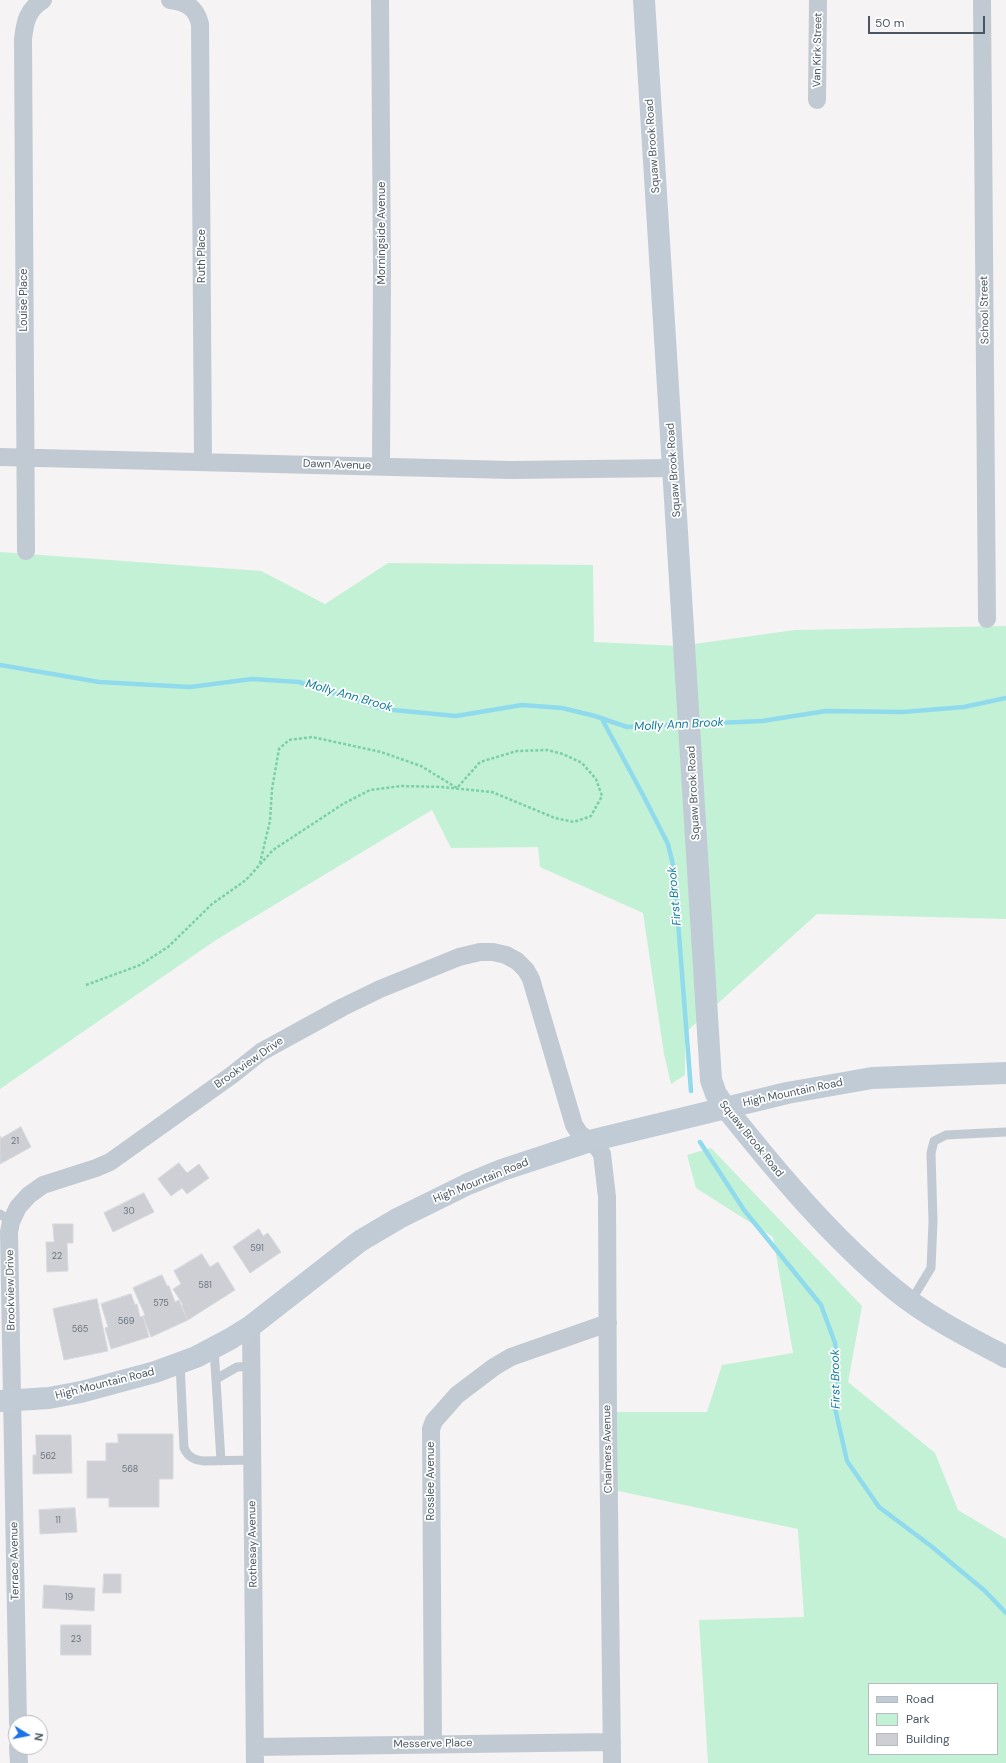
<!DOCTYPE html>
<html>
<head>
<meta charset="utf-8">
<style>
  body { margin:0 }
  #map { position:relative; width:1006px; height:1763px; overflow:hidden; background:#f5f3f3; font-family:"DM Sans",sans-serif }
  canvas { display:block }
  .legend { position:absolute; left:868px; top:1683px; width:130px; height:72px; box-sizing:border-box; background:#fff; border:1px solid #b7bbc0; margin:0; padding:5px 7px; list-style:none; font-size:12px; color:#4a5661 }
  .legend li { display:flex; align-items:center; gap:8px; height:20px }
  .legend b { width:20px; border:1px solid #b7bbc0 }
  .north { position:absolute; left:8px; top:1715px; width:40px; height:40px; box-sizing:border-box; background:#fff; border:1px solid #b7bbc0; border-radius:50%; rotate:100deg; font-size:11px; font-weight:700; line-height:16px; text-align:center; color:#4a5661 }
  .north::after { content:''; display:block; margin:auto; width:14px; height:18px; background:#1a73e8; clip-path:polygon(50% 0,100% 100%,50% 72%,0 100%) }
  .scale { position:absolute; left:868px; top:16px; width:117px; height:18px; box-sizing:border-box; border:2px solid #4a5661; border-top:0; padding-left:5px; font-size:12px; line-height:14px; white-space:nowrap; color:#4a5661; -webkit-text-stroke:3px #fff; paint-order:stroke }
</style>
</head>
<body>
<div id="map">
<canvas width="1006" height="1763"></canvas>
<ul class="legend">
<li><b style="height:5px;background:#c1cbd6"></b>Road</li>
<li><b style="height:11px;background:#c3f1d5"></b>Park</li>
<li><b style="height:11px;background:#cdcfd5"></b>Building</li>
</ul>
<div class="north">N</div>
<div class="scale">50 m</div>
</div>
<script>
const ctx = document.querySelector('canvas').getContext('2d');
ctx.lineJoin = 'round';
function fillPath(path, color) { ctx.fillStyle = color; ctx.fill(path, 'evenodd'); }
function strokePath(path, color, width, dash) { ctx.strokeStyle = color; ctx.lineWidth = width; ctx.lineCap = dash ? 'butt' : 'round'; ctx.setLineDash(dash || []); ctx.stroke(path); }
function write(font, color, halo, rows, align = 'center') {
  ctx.font = font + ' "DM Sans",sans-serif'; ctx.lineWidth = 3.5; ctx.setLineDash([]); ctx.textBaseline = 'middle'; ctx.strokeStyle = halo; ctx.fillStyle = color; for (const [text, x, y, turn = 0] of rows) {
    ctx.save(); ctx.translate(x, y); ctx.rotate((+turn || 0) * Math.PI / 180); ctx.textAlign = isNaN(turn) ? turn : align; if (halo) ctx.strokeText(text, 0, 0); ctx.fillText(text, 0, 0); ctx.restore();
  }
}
fillPath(new Path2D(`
  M0 552 261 571 325 604 388 563 593 565 594 642 680 646 795 630 1006 626V919L817 914 685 1033V1075L671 1084 664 1054 643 913 540 867 538 847 451 848 432 810 216 940 0 1089Z
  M711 1148 862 1306 848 1382 935 1453 958 1510 1006 1539V1763H708L699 1620 804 1617 798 1529 609 1489 612 1412H707L722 1365 793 1353 773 1237 696 1188 687 1155ZM869 1684H997V1754H869Z`), '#c3f1d5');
strokePath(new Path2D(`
  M0 665 99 682 190 687 252 679 299 682 383 709 456 716 522 705 562 708 595 716 627 727 682 724
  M602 719 643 795 668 844 674 869 691 1091
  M694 724 762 721 826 711 903 712 964 707 1006 698
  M700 1142 744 1210 821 1305 835 1343 838 1381 835 1408 847 1461 879 1507 931 1546 985 1591 1006 1613`), '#90daee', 4.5);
const building = new Path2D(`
  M21 1127 31 1147 0 1164V1136L1 1138Z
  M179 1163 187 1173 199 1164 209 1178 187 1194 182 1188 171 1196 158 1179Z
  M144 1193 154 1212 113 1232 104 1213Z
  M53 1224H73V1243H67L68 1271 47 1272 46 1242H54Z
  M259 1229 263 1236 268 1233 281 1252 250 1273 233 1247Z
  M202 1254 210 1267 218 1262 235 1290 188 1320 181 1306 183 1305 173 1289 181 1284 174 1271Z
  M162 1275 167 1286H169L175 1302 179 1300 188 1320 151 1337 143 1316 145 1315 133 1288Z
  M131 1294 135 1305 137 1304 140 1317 143 1316 149 1337 111 1349 105 1328 108 1327 101 1304Z
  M97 1299 108 1351 64 1360 53 1309Z
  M118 1434H173V1479H159V1507H109V1498H87V1461H106V1443H118Z
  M36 1435H71L72 1473 33 1474V1455H36Z
  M75 1508 77 1532 40 1534 39 1510Z
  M104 1574H121V1593H103Z
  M44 1585 95 1588 94 1611 43 1608Z
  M61 1625H91V1655H61Z`);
fillPath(building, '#cdcfd5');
strokePath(building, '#d7d9de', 1);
strokePath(new Path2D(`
  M86 985 140 965 168 947 212 904 246 880 273 850 343 804 370 790 401 786 442 787 492 792 555 818 574 822 591 816 602 796 596 779 582 763 563 754 547 750 517 751 480 762 457 788 421 766 381 752 312 737 289 740 279 749 272 789 270 821 260 863`), '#7ad0a6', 2.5, [3, 2]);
strokePath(new Path2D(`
  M0 1214 11 1222
  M911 1301 931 1268 933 1222 931 1153 934 1141 946 1135 1006 1132
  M214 1348 221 1461
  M180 1363 184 1448C188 1457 194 1460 204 1461L252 1460
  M216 1379 237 1367 251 1366`), '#c1cad2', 9);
strokePath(new Path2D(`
  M170 0C186 2 196 7 200 24L203 462
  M380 0 382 271 381 466
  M982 0 987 619
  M817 100 818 0
  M0 457 511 470 674 468
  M26 551 23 39C25 22 27 10 43 0
  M251 1326 255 1763
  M18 1723 9 1232 11 1222 18 1207 29 1195 43 1185 96 1168 110 1162 232 1075 261 1052 343 1007 380 989 459 957 480 952H493L506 955 517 961 526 970 531 979 574 1125 580 1134 597 1147 602 1154 607 1197 608 1422 612 1763
  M433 1744 431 1429 434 1421 457 1395 494 1367 511 1357 608 1323
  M18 1747 19 1763
  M255 1747 612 1742`), '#c1cad2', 18);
strokePath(new Path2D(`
  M644 0 711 1080 716 1094 725 1107C777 1172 830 1236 894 1289 928 1317 968 1337 1006 1357
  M0 1401 49 1398 81 1392 155 1372 196 1357 230 1339 251 1326 360 1241 399 1218 468 1184 502 1170 590 1141 787 1093 872 1078 1006 1073`), '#c1cbd6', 22);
write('9px', '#6b747e', null, [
  ["21",15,1142],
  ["30",129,1212],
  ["591",257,1249],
  ["22",57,1257],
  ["581",205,1286],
  ["575",161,1304],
  ["569",126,1322],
  ["565",80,1330],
  ["562",48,1457],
  ["568",130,1470],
  ["11",58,1521],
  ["19",69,1598],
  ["23",76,1640]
]);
write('11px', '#4a5661', '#fff', [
  ["Van Kirk Street",818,50,-89],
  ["Squaw Brook Road",653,146,-94],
  ["Morningside Avenue",382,233,-90],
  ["Ruth Place",202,256,-90],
  ["Louise Place",24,300,-90],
  ["School Street",985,310,-91],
  ["Dawn Avenue",337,465,2],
  ["Squaw Brook Road",674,470,-94],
  ["Squaw Brook Road",694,793,-93],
  ["Brookview Drive",249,1063,-35],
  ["High Mountain Road",793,1093,-12],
  ["Squaw Brook Road",751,1139,51],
  ["High Mountain Road",481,1181,-22],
  ["Brookview Drive",11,1290,-91],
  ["High Mountain Road",105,1384,-14],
  ["Chalmers Avenue",608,1449,-91],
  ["Rosslee Avenue",431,1481,-90],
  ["Rothesay Avenue",253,1544,-91],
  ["Terrace Avenue",15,1561,-91],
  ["Messerve Place",433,1744,-1]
]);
write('italic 12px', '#0c7c9b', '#fff', [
  ["Molly Ann Brook",349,696,16],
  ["Molly Ann Brook",679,725,-3],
  ["First Brook",675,896,-95],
  ["First Brook",836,1379,-91]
]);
</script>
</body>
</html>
